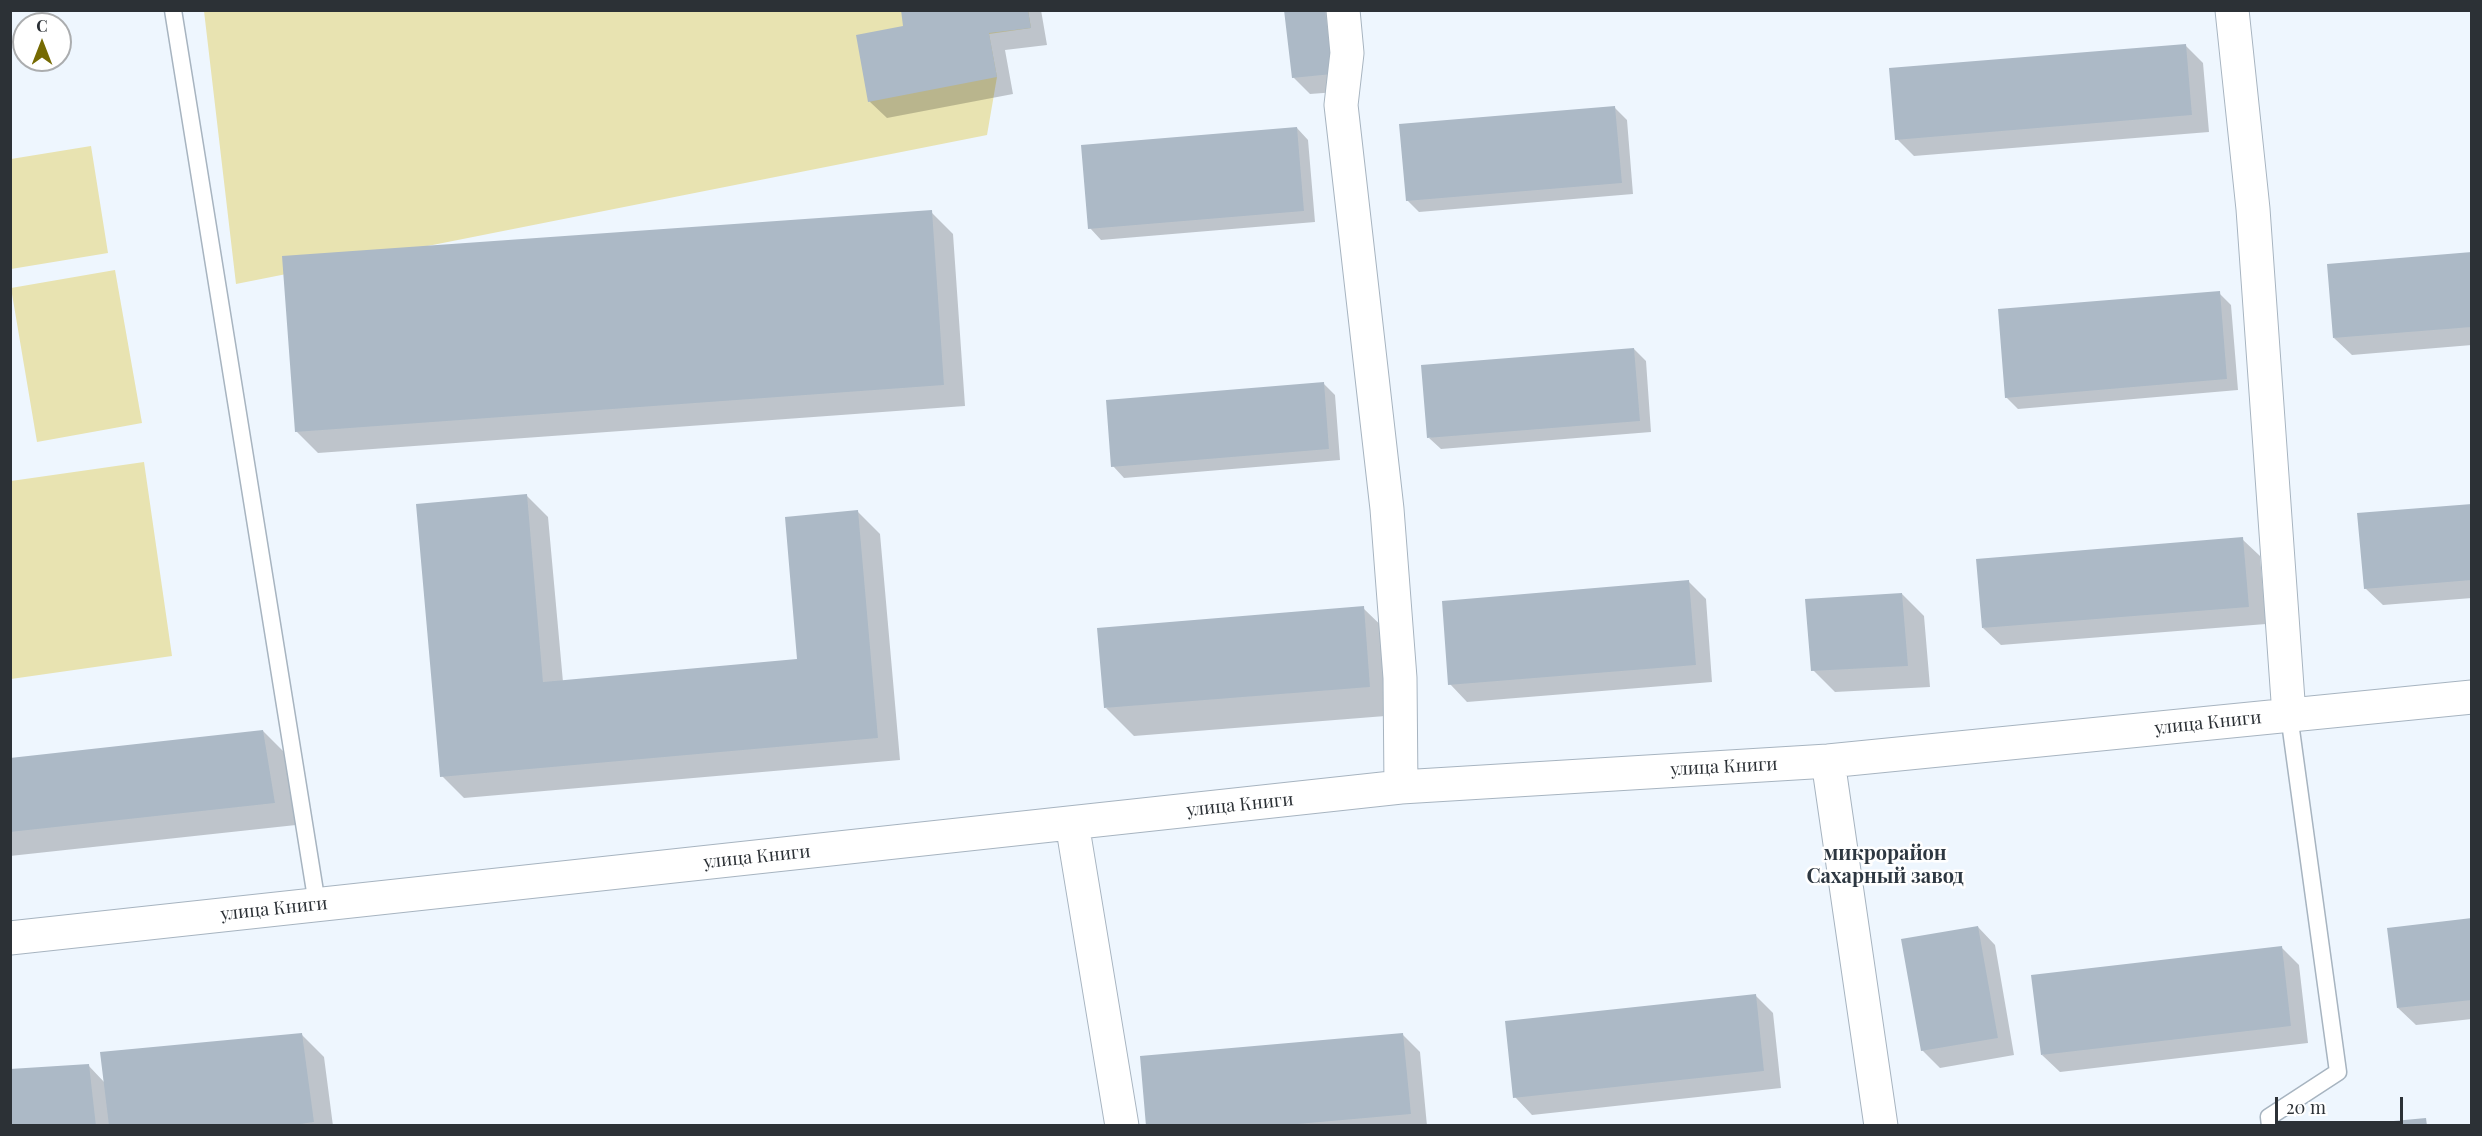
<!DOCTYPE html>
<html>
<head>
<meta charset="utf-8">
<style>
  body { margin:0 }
  #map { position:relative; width:2482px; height:1136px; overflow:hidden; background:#eef6fe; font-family:"Playfair Display",serif }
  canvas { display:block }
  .frame { position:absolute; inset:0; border:12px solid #2c3136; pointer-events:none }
  .north { position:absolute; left:12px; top:12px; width:60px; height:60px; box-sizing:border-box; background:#fff; border:2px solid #abadaf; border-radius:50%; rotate:0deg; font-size:16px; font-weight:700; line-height:24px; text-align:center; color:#2c3136 }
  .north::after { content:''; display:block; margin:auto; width:21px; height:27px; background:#756a02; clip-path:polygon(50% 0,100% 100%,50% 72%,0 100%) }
  .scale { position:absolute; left:2275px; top:1097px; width:128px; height:27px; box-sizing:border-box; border:3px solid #2c3136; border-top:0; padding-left:8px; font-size:18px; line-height:21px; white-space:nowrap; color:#2c3136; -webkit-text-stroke:4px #fff; paint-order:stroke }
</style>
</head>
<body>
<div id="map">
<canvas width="2482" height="1136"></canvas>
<div class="frame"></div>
<div class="north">С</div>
<div class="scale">20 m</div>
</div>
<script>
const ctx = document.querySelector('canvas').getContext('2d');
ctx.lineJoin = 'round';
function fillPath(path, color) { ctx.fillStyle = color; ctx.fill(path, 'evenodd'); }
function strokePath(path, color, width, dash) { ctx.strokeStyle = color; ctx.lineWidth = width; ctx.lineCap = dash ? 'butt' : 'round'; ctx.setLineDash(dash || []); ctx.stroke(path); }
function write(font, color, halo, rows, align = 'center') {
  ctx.font = font + ' "Playfair Display",serif'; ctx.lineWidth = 5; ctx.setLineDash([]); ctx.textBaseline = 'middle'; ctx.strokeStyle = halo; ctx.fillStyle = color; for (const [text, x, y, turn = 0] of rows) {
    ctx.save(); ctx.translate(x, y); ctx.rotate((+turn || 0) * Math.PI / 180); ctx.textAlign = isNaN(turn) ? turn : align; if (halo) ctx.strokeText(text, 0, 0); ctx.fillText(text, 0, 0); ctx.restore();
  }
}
fillPath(new Path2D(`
  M1028 10 1031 28 989 34 997 77 987 135 236 284 204 11Z
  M91 146 108 253 11 269V159Z
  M115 270 142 423 37 442 11 288Z
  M144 462 172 656 11 679V481Z`), '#e8e3b1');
fillPath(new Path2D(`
  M902 10H1041L1047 45 1005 50 1013 94 887 118 869 101 905 27Z
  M1286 10H1340L1350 91 1310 94 1293 77Z
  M2186 46 2203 63 2209 132 1914 156 1897 139Z
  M1615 108 1627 120 1633 194 1419 212 1407 200Z
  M1297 128 1308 140 1315 222 1101 240 1090 228Z
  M931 212 953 234 965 406 318 453 296 431Z
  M2472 254V345L2352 355 2334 338Z
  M2219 293 2231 305 2238 390 2018 409 2006 397Z
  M1634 349 1646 361 1651 432 1441 449 1429 438Z
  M1323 383 1335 395 1340 460 1124 478 1113 466Z
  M526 495 548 517 563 682 799 660 858 512 880 534 900 760 464 798 442 776Z
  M2472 505V598L2383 605 2365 588Z
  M2242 539 2260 556 2266 624 2001 645 1983 628Z
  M1689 582 1706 599 1712 682 1467 702 1450 684Z
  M1902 594 1924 616 1930 687 1835 692 1813 670Z
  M1363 608 1392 636 1398 715 1134 736 1106 708Z
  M263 731 285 753 296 825 10 856V760Z
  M2472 920V1019L2416 1025 2398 1008Z
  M1978 927 1995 945 2014 1055 1940 1068 1922 1050Z
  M2281 947 2299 965 2308 1043 2060 1072 2042 1055Z
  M1756 996 1773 1013 1781 1088 1532 1115 1515 1097Z
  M302 1035 324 1057 333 1126H10L88 1065 105 1083Z
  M1403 1035 1420 1052 1427 1126H1148Z`), '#0003');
fillPath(new Path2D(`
  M901 10H1028L1031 28 989 33 997 77 868 102 856 35 903 26Z
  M1284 10H1325L1333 74 1292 78Z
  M2186 44 2192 115 1895 140 1889 68Z
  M1615 106 1622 183 1406 201 1399 124Z
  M1297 127 1304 211 1088 229 1081 145Z
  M932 210 944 385 295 432 282 256Z
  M2472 252V327L2333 338 2327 264Z
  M2220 291 2227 379 2005 398 1998 309Z
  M1634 348 1640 421 1427 438 1421 365Z
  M1324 382 1329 449 1111 467 1106 400Z
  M527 494 543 682 797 659 785 517 858 510 878 738 440 777 416 504Z
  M2472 504V580L2364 589 2357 513Z
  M2243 537 2249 607 1982 628 1976 559Z
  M1689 580 1696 665 1448 685 1442 601Z
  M1902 593 1908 666 1811 671 1805 599Z
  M1364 606 1370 687 1104 708 1097 628Z
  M263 730 275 803 10 832V758Z
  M2472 918V1000L2397 1008 2387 928Z
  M1978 926 1998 1038 1921 1051 1901 939Z
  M2282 946 2291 1026 2041 1055 2031 975Z
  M1756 994 1764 1071 1513 1098 1505 1021Z
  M302 1033 314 1122 287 1126H109L100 1052Z
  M1403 1033 1411 1114 1275 1126H1146L1140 1056Z
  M89 1064 96 1126H10V1069Z
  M2426 1118 2427 1126H2362L2361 1124Z`), '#acb9c6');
const service = new Path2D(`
  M173 10 317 904
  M2270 1126 2269 1117 2338 1072 2289 715`);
const minor = new Path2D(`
  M1343 10 1347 53 1341 105 1387 509 1400 678 1401 787
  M2232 10 2253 209 2289 715
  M1828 761 1881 1126
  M1072 823 1122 1126
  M10 938 1401 787 1828 761 2472 697`);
strokePath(service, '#a7b4c0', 19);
strokePath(minor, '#a7b4c0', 35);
strokePath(service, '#fff', 16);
strokePath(minor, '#fff', 33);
write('18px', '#2c3136', '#fff', [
  ["улица Книги",2208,723,-6],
  ["улица Книги",1724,767,-3],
  ["улица Книги",1240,805,-6],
  ["улица Книги",757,857,-6],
  ["улица Книги",274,909,-6]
]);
write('bold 20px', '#2d3741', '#fff', [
  ["микрорайон",1885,854],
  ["Сахарный завод",1885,877]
]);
</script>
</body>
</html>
